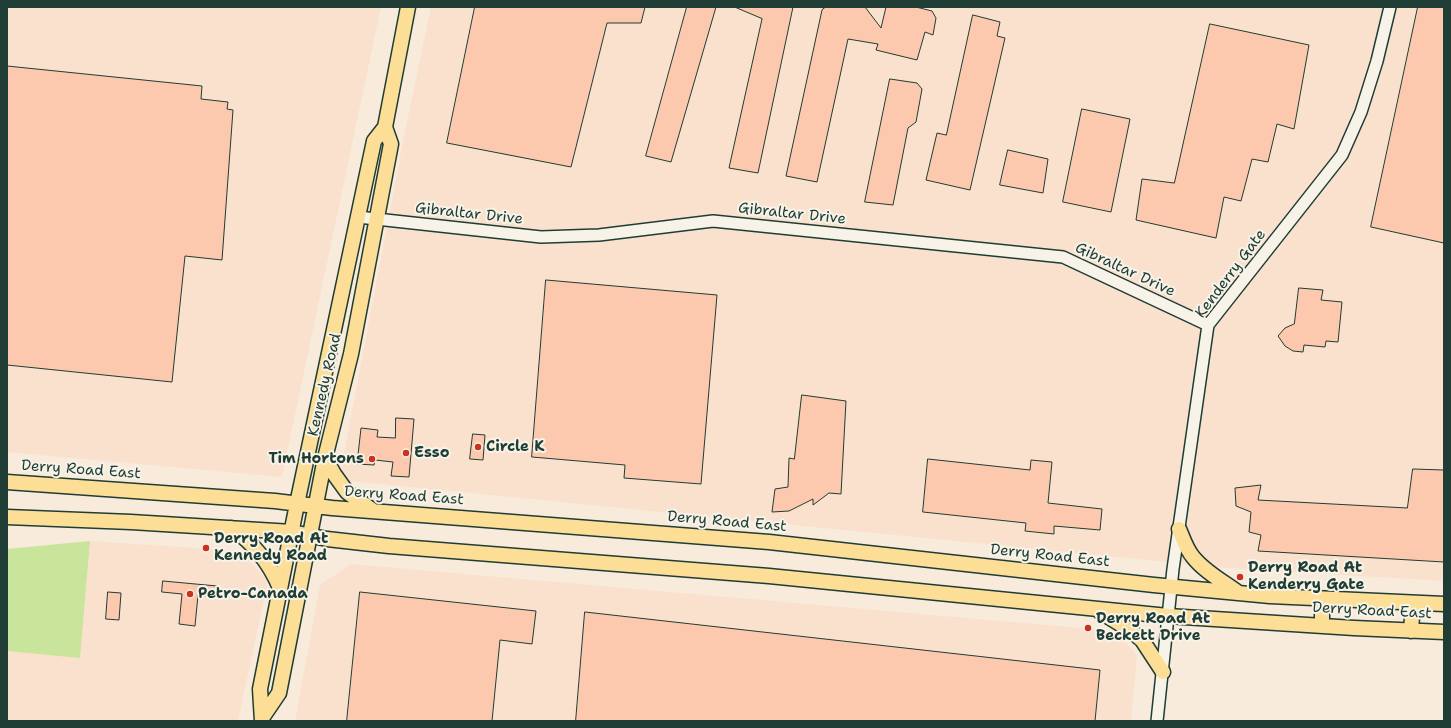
<!DOCTYPE html>
<html>
<head>
<meta charset="utf-8">
<style>
  body { margin:0 }
  #map { position:relative; width:1451px; height:728px; overflow:hidden; background:#f8ebdc; font-family:"Shantell Sans",sans-serif }
  canvas { display:block }
  .frame { position:absolute; inset:0; border:8px solid #1f3d34; pointer-events:none }
</style>
</head>
<body>
<div id="map">
<canvas width="1451" height="728"></canvas>
<div class="frame"></div>
</div>
<script>
const ctx = document.querySelector('canvas').getContext('2d');
ctx.lineJoin = 'round';
function fillPath(path, color) { ctx.fillStyle = color; ctx.fill(path, 'evenodd'); }
function strokePath(path, color, width, dash) { ctx.strokeStyle = color; ctx.lineWidth = width; ctx.lineCap = dash ? 'butt' : 'round'; ctx.setLineDash(dash || []); ctx.stroke(path); }
function write(font, color, halo, rows, align = 'center') {
  ctx.font = font + ' "Shantell Sans",sans-serif'; ctx.lineWidth = 4; ctx.setLineDash([]); ctx.textBaseline = 'middle'; ctx.strokeStyle = halo; ctx.fillStyle = color; for (const [text, x, y, turn = 0] of rows) {
    ctx.save(); ctx.translate(x, y); ctx.rotate((+turn || 0) * Math.PI / 180); ctx.textAlign = isNaN(turn) ? turn : align; if (halo) ctx.strokeText(text, 0, 0); ctx.fillText(text, 0, 0); ctx.restore();
  }
}
fillPath(new Path2D(`
  M7 7H381L282 477 7 452Z
  M431 7H1444V581L1227 568 339 480 404 136Z
  M90 541 240 551 268 581 238 721H7V643L80 658Z
  M351 564 1115 631 1137 655 1131 721H295L320 585Z`), '#fae1ce');
fillPath(new Path2D(`
  M90 541 80 658 7 651V549Z`), '#c9e49b');
const building = new Path2D(`
  M475 7H645L641 23H607L571 167 447 143Z
  M687 7H716L671 162 646 156Z
  M735 7H793L758 173 729 168 762 19Z
  M826 7H865L881 28 886 7H916L932 11 936 18 933 35 925 32 917 60 876 50 878 44 848 39 817 182 786 176 822 10Z
  M1418 7H1444V243L1371 227Z
  M973 15 1000 22 997 36 1005 38 970 190 926 180 937 133 946 135Z
  M1210 24 1309 45 1294 129 1277 124 1268 162 1252 159 1241 201 1224 197 1216 238 1136 220 1142 179 1174 183Z
  M7 66 202 86 201 99 228 102 227 109 233 110 222 260 185 256 172 382 7 365Z
  M890 79 917 83 922 89 916 122 908 128 893 205 865 202Z
  M1082 109 1130 119 1111 212 1063 202Z
  M1008 150 1048 159 1043 193 1000 185Z
  M546 280 717 295 701 484 624 478 625 465 532 457Z
  M1299 288 1323 290 1321 300 1342 302 1338 342 1326 341 1325 347 1304 345 1303 352 1293 351 1285 346 1278 336 1285 328 1294 324Z
  M802 395 846 401 841 494 829 493 813 505V499L789 511 772 512 775 489 788 487 789 458 794 459Z
  M396 418 414 419 409 477 391 476 393 462 375 460 374 465 357 464 361 428 378 430 377 437 395 438Z
  M473 434 485 435 483 460 470 459Z
  M928 459 1030 470 1031 460 1052 462 1048 503 1102 509 1100 530 1054 526V534L1025 531 1026 523 923 512Z
  M1413 469 1444 470V562L1258 551 1261 535 1249 532 1251 512 1236 506 1235 488 1261 485 1258 500 1407 508Z
  M163 581 217 586 216 597 198 595 195 626 179 624 182 594 162 592Z
  M108 592 121 593 119 620 106 619Z
  M360 592 536 611 532 644 500 640 492 721H347Z
  M585 612 1100 670 1095 721H576Z`);
fillPath(building, '#fdc9ae');
strokePath(building, '#1f3d34', 1);
const minor = new Path2D(`
  M358 217 541 237 599 235 713 221 1063 257 1208 325
  M1157 721 1173 569 1208 325 1342 155 1361 112 1377 61 1390 7`);
const major = new Path2D(`
  M325 458 334 474 347 492 372 510
  M7 482 275 501 332 508 769 542 1154 585 1270 596 1444 604
  M7 517 131 522 292 532 327 539 389 546 769 576 1168 616 1354 628 1444 632
  M231 528C254 543 269 562 280 588
  M1179 529C1183 538 1186 549 1193 557 1204 571 1222 581 1236 591
  M1099 611 1130 630 1142 640 1163 672
  M1322 626V599
  M1411 631 1413 603
  M262 718 279 693 325 458 351 354 391 144 385 127
  M262 721 260 689 297 504 374 141 385 127 408 7`);
strokePath(minor, '#1f3d34', 14);
strokePath(major, '#1f3d34', 17);
strokePath(minor, '#f7f3e8', 11);
strokePath(major, '#fcde96', 14);
for (const [x, y, r, color] of [
  [478,447,4,"#c8321e"],
  [406,453,4,"#c8321e"],
  [372,459,4,"#c8321e"],
  [206,548,4,"#c8321e"],
  [1240,577,4,"#c8321e"],
  [190,594,4,"#c8321e"],
  [1088,628,4,"#c8321e"]
]) { const dot = new Path2D(); dot.arc(x, y, r, 0, 2 * Math.PI); ctx.fillStyle = color; ctx.fill(dot); strokePath(dot, '#f7f3e8', 1.5); }
write('15px', '#1f3d34', '#f7f3e8', [
  ["Gibraltar Drive",469,214,6],
  ["Gibraltar Drive",792,214,6],
  ["Gibraltar Drive",1125,270,25],
  ["Kenderry Gate",1231,274,-53],
  ["Kennedy Road",325,385,-77],
  ["Derry Road East",81,470,4],
  ["Derry Road East",404,496,4],
  ["Derry Road East",727,522,5],
  ["Derry Road East",1050,556,6],
  ["Derry Road East",1372,611,3]
]);
write('bold 15px', '#1f3d34', '#f7f3e8', [
  ["Circle K",486,447],
  ["Esso",414,453],
  ["Tim Hortons",364,459,"right"],
  ["Derry Road At",214,539],
  ["Kennedy Road",214,556],
  ["Derry Road At",1248,568],
  ["Kenderry Gate",1248,585],
  ["Petro-Canada",198,594],
  ["Derry Road At",1096,619],
  ["Beckett Drive",1096,636]
], 'left');
</script>
</body>
</html>
